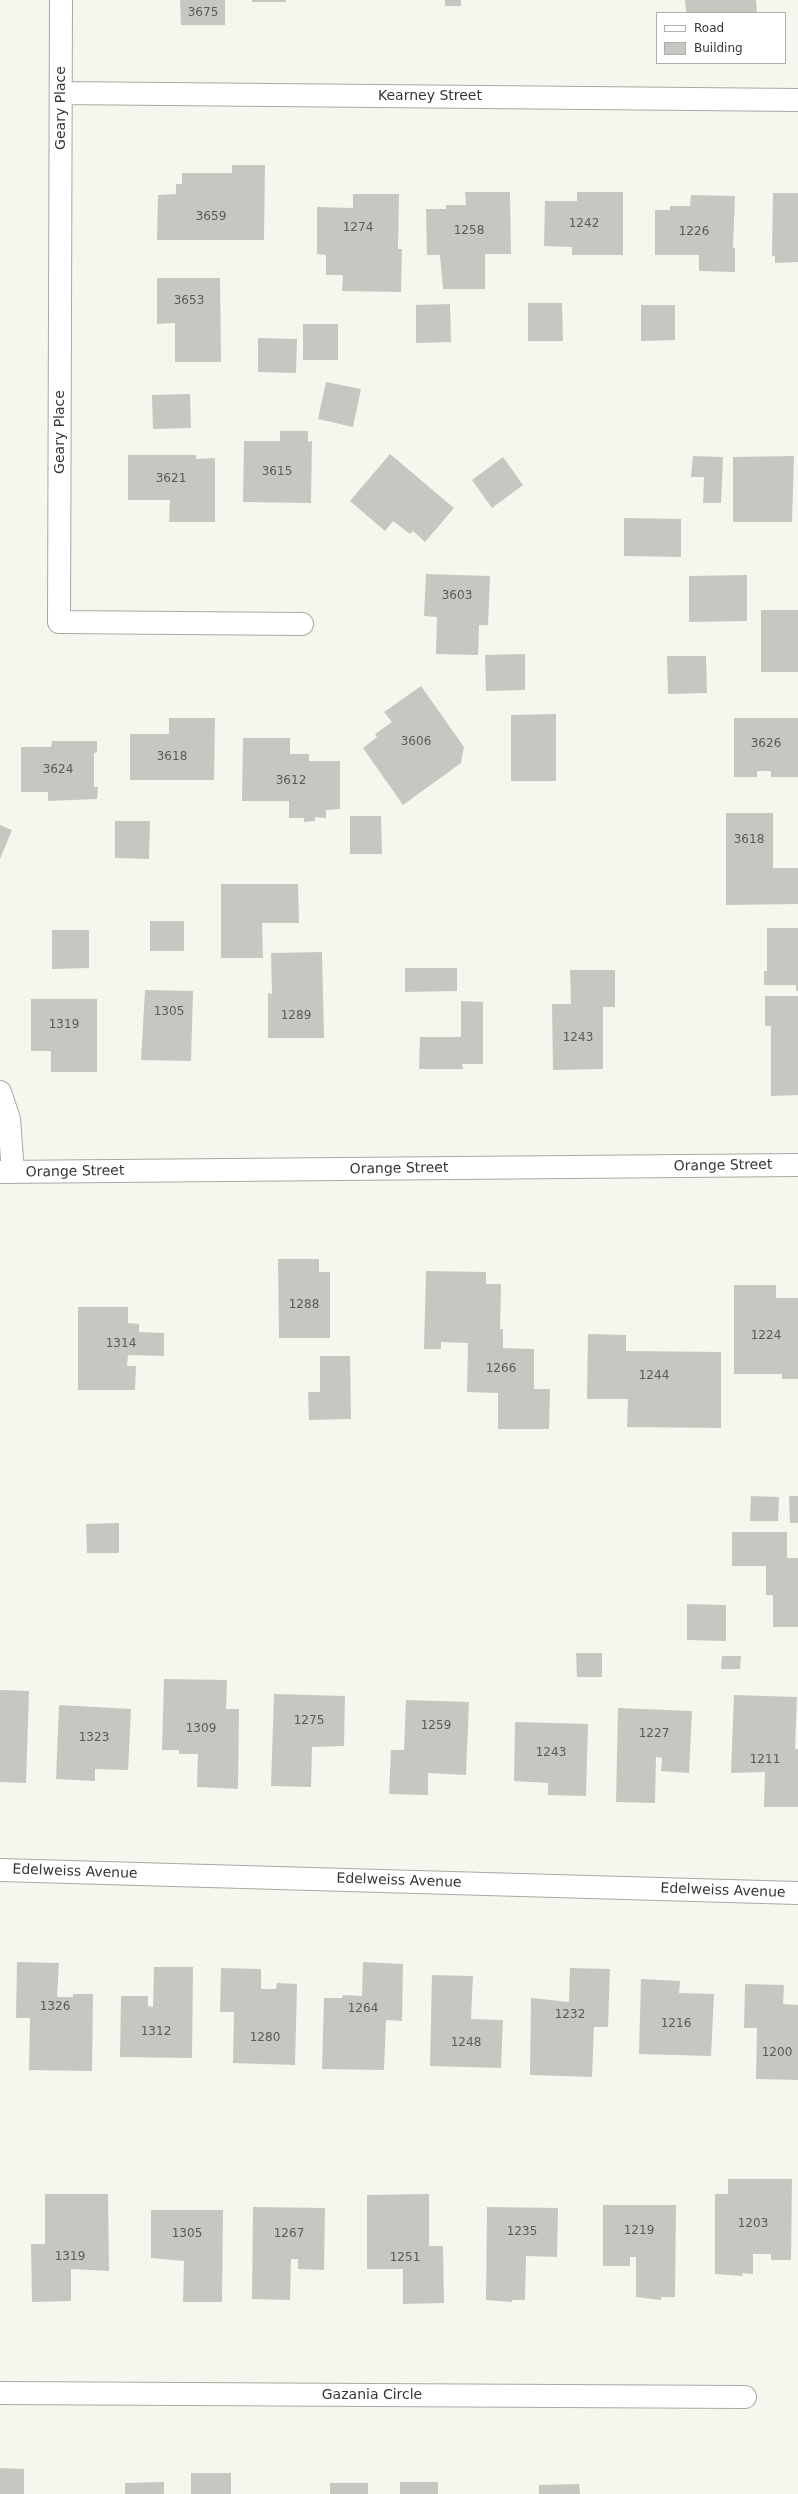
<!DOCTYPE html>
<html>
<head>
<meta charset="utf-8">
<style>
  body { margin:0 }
  #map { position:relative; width:798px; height:2494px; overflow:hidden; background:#f5f7ef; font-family:"DejaVu Sans",sans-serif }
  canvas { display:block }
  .legend { position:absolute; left:656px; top:12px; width:130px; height:52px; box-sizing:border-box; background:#fff; border:1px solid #afafae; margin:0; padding:5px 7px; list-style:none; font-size:12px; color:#363734 }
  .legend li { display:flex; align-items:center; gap:8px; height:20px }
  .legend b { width:20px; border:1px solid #afafae }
</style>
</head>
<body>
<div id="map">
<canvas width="798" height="2494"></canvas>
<ul class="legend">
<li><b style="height:5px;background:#fff"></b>Road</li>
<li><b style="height:11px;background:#c5c8c0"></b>Building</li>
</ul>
</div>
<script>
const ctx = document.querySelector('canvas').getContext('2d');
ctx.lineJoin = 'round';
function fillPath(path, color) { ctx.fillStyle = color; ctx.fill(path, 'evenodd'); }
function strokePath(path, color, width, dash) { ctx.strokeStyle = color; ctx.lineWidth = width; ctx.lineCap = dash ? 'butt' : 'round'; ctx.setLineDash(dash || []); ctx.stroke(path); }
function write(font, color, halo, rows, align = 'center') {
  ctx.font = font + ' "DejaVu Sans",sans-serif'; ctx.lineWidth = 3; ctx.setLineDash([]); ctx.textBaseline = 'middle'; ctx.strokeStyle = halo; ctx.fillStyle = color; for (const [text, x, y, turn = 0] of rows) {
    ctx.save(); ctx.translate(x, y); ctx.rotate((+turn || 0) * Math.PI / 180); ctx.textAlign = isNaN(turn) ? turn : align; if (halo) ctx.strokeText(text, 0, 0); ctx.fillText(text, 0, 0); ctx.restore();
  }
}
fillPath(new Path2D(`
  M180 0H225V25H181Z
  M252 0H286V2H252Z
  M445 0H461V6H445Z
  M685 0H756L757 13H686Z
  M232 165H265L264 240H157L158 195 176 194V184H182V173H232Z
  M465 192H510L511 254H485V289H443L440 255H427L426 209H446V205H466Z
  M577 192H623V255H572V247L544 246 545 201H577Z
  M773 193H798V262L775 263V256H772Z
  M353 194H399L398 249H402L401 292 342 291 343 275H326V255L317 254V207L353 208Z
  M691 195 735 196 733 248H735V272L699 271V255H655V210H670V206H690Z
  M157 278H220L221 362H175V323L157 324Z
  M528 303H562L563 341H528Z
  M450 304 451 342 416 343V305Z
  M641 305H675V340L641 341Z
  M303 324H338V360H303Z
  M258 338 297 339 296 373 258 372Z
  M326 382 361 389 353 427 318 419Z
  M190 394 191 428 153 429 152 395Z
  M280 431H308V442L312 441 311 503 243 502 244 441H280Z
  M390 454 454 508 425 542 413 531 410 534 393 521 385 531 350 501Z
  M128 455H196V459L215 458V522H169L170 500H128Z
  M693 456 723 457 721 503H703L704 477H691Z
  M794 456 792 522H733V457Z
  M503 457 523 485 492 508 472 480Z
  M624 518 681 519V557L624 556Z
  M426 574 490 576 488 625H479L478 655 436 654 437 617 424 616Z
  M747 575V621L689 622V576Z
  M761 610H798V672H761Z
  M525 654V690L486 691 485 655Z
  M667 656H706L707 693 668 694Z
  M421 686 464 747 461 763 403 805 363 748 377 737 375 734 392 722 384 712Z
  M556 714V781H511V715Z
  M169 718H215L214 780H130V734H169Z
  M734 718H798V777H771V771H757V777H734Z
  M243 738H290V754H309V761H340V809L326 810V818L315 817V821L304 822V818H289V801H242Z
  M52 741H97V752L94 753V787H98L97 799 48 801V792H21V747H51Z
  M726 813H773V868H798V904L726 905Z
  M350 816H381L382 854H350Z
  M115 821H150L149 859 115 858Z
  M0 825 12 830 0 859Z
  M221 884H298L299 923H262L263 958H221Z
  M150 921H184V951H150Z
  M767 928H798V991H796V985H764V971H767Z
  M52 930H89V968L52 969Z
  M322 952 324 1038H268V993L272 994 271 953Z
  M405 968H457V991L405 992Z
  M570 970H615V1007H603V1069L553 1070 552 1004H571Z
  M145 990 193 991 191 1061 141 1060Z
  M765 996H798V1095L771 1096V1026H765Z
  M31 999H97V1072H51V1051H31Z
  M461 1001 483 1002V1064H462L463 1069H419L420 1037H461Z
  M278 1259H319V1272H330V1338H279Z
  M426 1271 486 1272V1284H501L500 1329H503V1348L534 1349V1389H550L549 1429H498V1393L467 1392 468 1343 441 1342V1349H424Z
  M734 1285H776V1298H798V1379H782V1374H734Z
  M78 1307H128V1323L139 1324V1332L164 1333V1356L128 1355 127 1366H136L135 1390H78Z
  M588 1334 626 1335V1351L721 1352V1428L627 1427 628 1399H587Z
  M320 1356H350L351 1419 309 1420 308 1392H320Z
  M751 1496 779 1497 778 1521H750Z
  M789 1496H798V1523H790Z
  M119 1523V1553H87L86 1524Z
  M732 1532H787V1558H798V1627H773V1595H766V1566H732Z
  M687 1604 726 1605V1641L687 1640Z
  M576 1653H602V1677H577Z
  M722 1656H741L740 1669H721Z
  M164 1679 227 1680 226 1709H239L238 1789 197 1787 198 1754H179V1750H162Z
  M0 1690 29 1691 26 1783 0 1782Z
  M274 1694 345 1696 344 1746 312 1747 311 1787 271 1786Z
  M734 1695 797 1697 795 1749H798V1807H764L765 1772 731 1773Z
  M406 1700 469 1702 466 1775 428 1773V1795L389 1794 391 1750H404Z
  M59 1705 131 1709 128 1770 95 1769V1781L56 1779Z
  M618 1708 692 1711 689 1773 661 1771 662 1758 656 1757 655 1803 616 1802Z
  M515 1722 588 1724 586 1796 548 1795V1783L514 1781Z
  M17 1962 59 1963 57 1997H73V1994H93L92 2071 29 2070 30 2018H16Z
  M363 1962 403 1964 402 2021 386 2020 384 2070 322 2069 324 1998H342L343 1995 362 1996Z
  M154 1967H193L192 2058 120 2057 121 1996H148V2006L153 2007Z
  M221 1968 261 1969V1989H276L277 1983 297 1984 295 2065 233 2063 234 2012H220Z
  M570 1968 610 1969 608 2027H594L592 2077 530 2075 531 1998 569 2002Z
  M432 1975 473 1976 471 2019 503 2020 501 2068 430 2066Z
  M641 1979 680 1981 679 1993 714 1994 711 2056 639 2054Z
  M745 1984 784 1985 783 2004 798 2005V2080L756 2079 757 2028H744Z
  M728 2179H792L791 2260H771V2254H753V2274L742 2273 743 2276 715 2274V2194H728Z
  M45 2194H108L109 2271 71 2269V2301L32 2302 31 2244H45Z
  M429 2194V2246H443L444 2303 403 2304V2269H367V2195Z
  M603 2205H676L675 2297H661V2300L636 2297V2257H630V2266H603Z
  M253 2207 325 2208 324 2270 298 2269V2259H291L290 2300 252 2299Z
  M487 2207 558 2208 557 2257 526 2256 525 2300H512V2302L486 2300Z
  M151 2210H223L222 2302H183L184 2261 151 2258Z
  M0 2468 24 2469V2494H0Z
  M191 2473H231V2494H191Z
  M164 2482V2494H125V2483Z
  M400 2482H438V2494H400Z
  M330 2483H368V2494H330Z
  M579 2484 580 2494H539V2485Z`), '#c5c8c0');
const lane = new Path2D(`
  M0 1092 9 1119 13 1172`);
const street = new Path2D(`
  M61 0 59 622 302 624
  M61 93 798 100
  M0 1870 798 1893
  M0 2393 745 2397`);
const secondary = new Path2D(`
  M0 1172 798 1165`);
strokePath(lane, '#a7aaa2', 24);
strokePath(street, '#a7aaa2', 24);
strokePath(secondary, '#a7aaa2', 24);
strokePath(lane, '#fff', 22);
strokePath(street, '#fff', 22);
strokePath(secondary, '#fff', 22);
write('12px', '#5a5b57', null, [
  ["3675",203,13],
  ["3659",211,217],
  ["1242",584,224],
  ["1274",358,228],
  ["1258",469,231],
  ["1226",694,232],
  ["3653",189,301],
  ["3615",277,472],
  ["3621",171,479],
  ["3603",457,596],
  ["3606",416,742],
  ["3626",766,744],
  ["3618",172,757],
  ["3624",58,770],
  ["3612",291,781],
  ["3618",749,840],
  ["1305",169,1012],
  ["1289",296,1016],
  ["1319",64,1025],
  ["1243",578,1038],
  ["1288",304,1305],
  ["1224",766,1336],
  ["1314",121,1344],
  ["1266",501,1369],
  ["1244",654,1376],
  ["1275",309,1721],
  ["1259",436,1726],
  ["1309",201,1729],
  ["1227",654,1734],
  ["1323",94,1738],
  ["1243",551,1753],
  ["1211",765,1760],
  ["1326",55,2007],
  ["1264",363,2009],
  ["1232",570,2015],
  ["1216",676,2024],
  ["1312",156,2032],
  ["1280",265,2038],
  ["1248",466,2043],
  ["1200",777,2053],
  ["1203",753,2224],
  ["1219",639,2231],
  ["1235",522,2232],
  ["1305",187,2234],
  ["1267",289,2234],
  ["1319",70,2257],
  ["1251",405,2258]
]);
write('14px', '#363734', '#fff', [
  ["Kearney Street",430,96],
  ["Geary Place",61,108,-90],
  ["Geary Place",60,432,-90],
  ["Orange Street",723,1166,-1],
  ["Orange Street",399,1169,-1],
  ["Orange Street",75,1172,-1],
  ["Edelweiss Avenue",75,1872,2],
  ["Edelweiss Avenue",399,1881,2],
  ["Edelweiss Avenue",723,1891,2],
  ["Gazania Circle",372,2395]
]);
</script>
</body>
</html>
